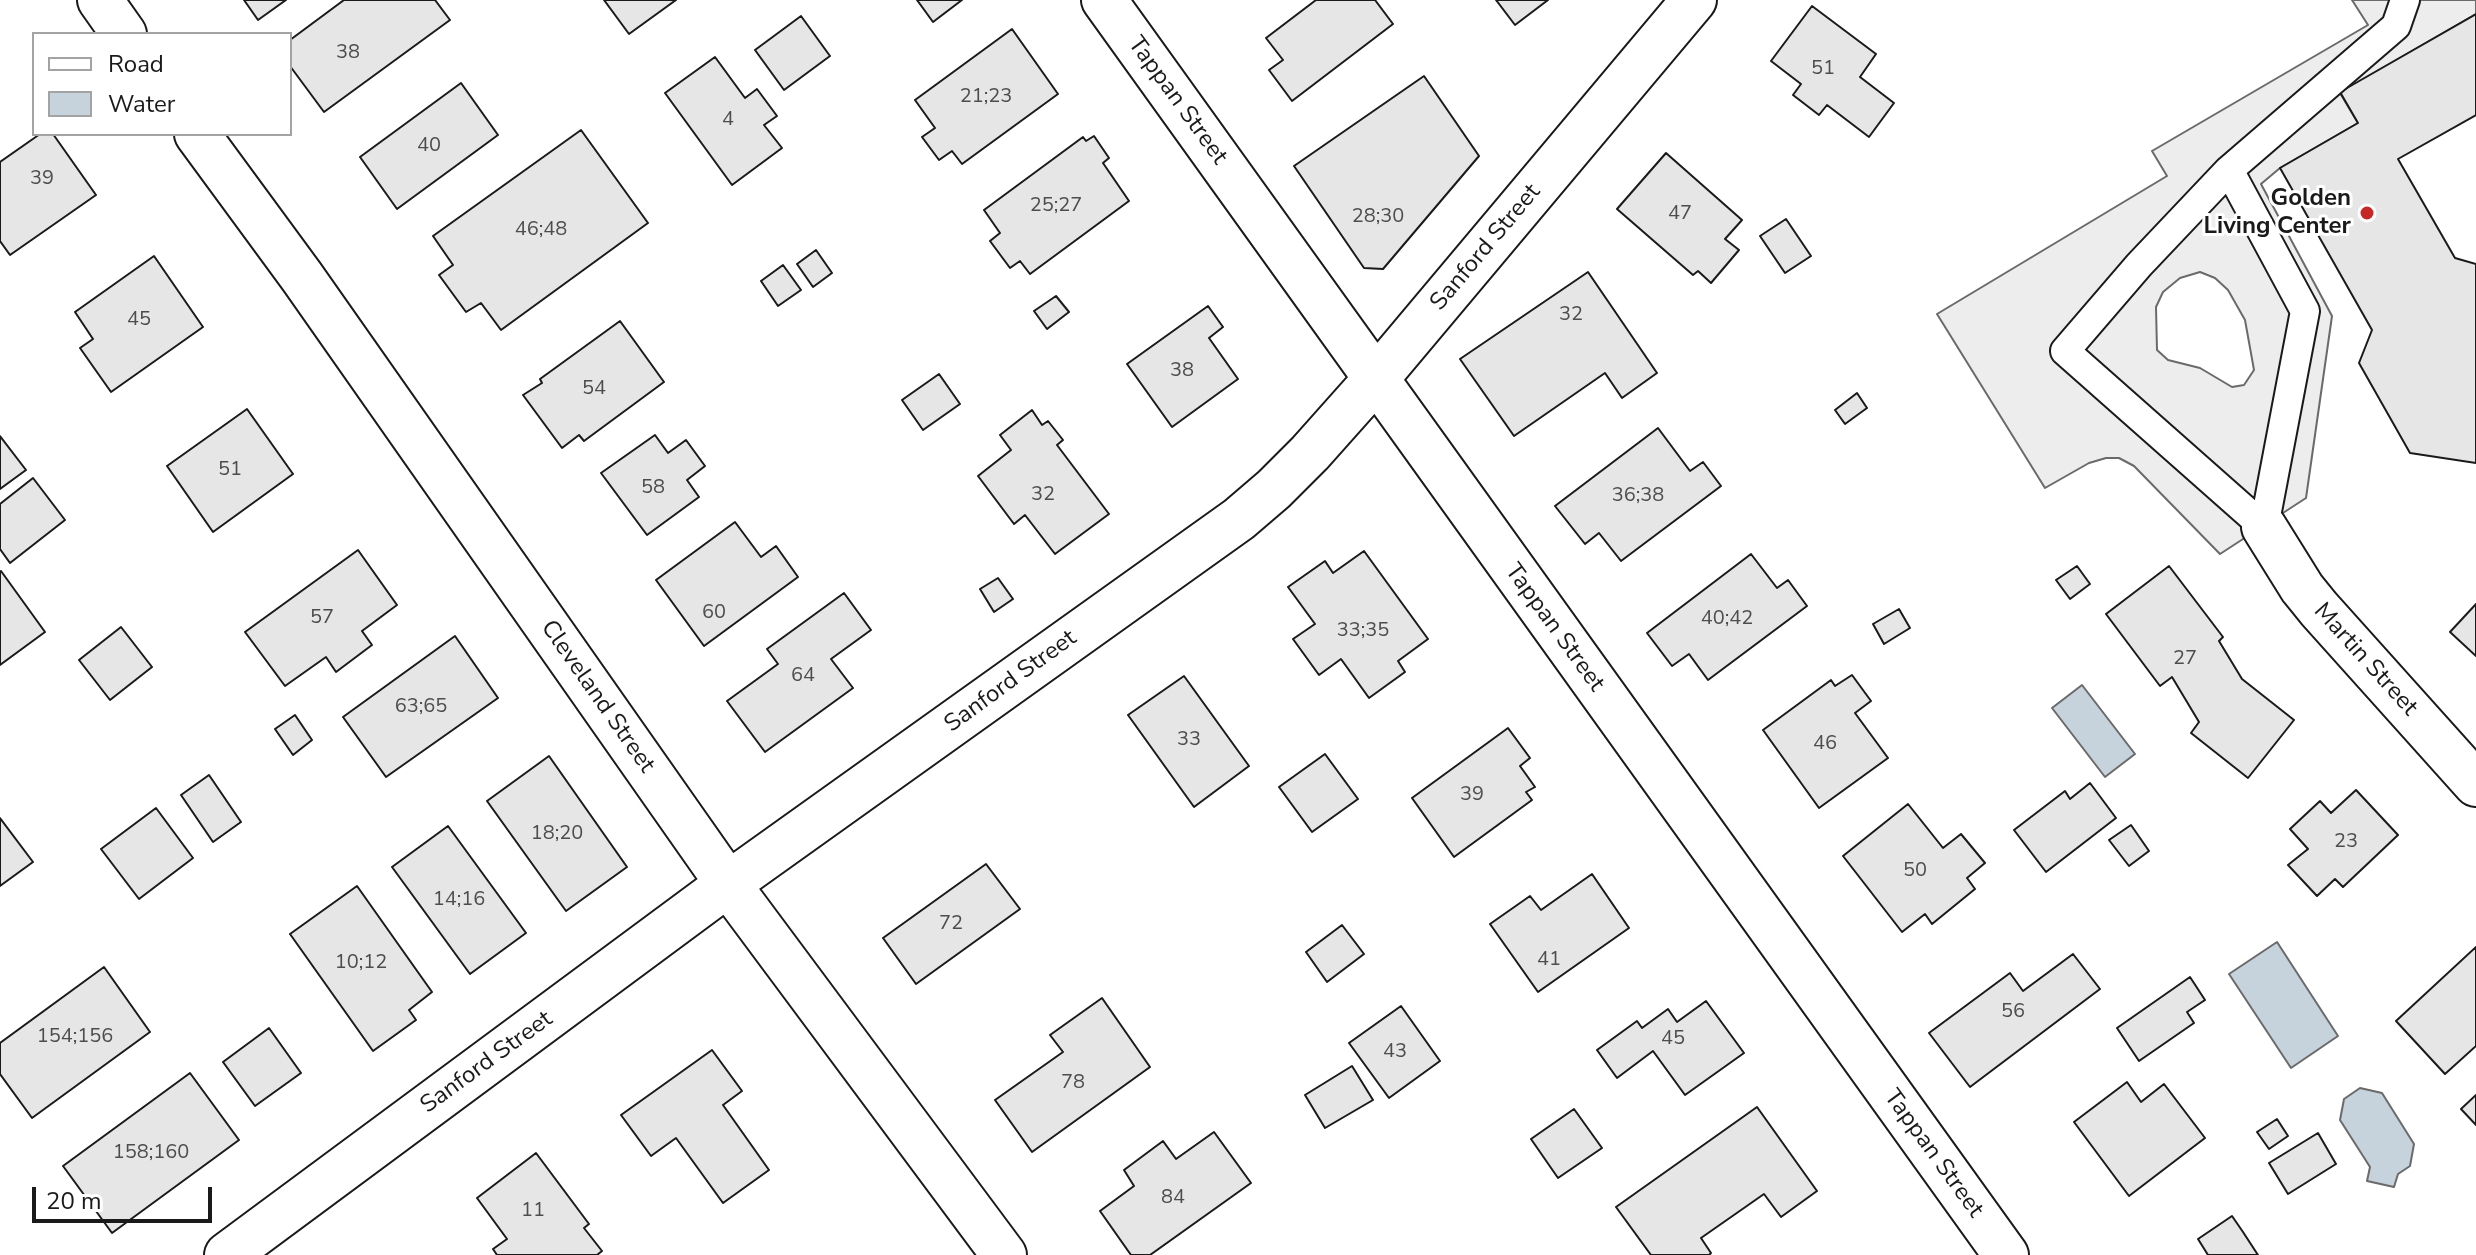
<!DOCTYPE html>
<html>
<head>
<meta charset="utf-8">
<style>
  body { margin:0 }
  #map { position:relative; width:2476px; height:1255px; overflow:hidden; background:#fff; font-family:"Nunito Sans",sans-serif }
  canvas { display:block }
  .legend { position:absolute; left:32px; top:32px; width:260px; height:104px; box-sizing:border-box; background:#fff; border:2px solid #a3a3a3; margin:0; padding:10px 14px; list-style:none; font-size:24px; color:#1a1a1a }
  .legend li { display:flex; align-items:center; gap:16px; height:40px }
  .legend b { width:40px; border:2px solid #a3a3a3 }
  .scale { position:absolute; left:32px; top:1187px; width:180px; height:36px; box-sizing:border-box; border:4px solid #1a1a1a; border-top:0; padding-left:10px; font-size:24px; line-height:28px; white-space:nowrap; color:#1a1a1a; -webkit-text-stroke:6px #fff; paint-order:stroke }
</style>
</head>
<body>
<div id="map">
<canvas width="2476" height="1255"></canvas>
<ul class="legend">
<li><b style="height:10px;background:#fff"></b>Road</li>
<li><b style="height:22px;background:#c6d2dc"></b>Water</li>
</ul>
<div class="scale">20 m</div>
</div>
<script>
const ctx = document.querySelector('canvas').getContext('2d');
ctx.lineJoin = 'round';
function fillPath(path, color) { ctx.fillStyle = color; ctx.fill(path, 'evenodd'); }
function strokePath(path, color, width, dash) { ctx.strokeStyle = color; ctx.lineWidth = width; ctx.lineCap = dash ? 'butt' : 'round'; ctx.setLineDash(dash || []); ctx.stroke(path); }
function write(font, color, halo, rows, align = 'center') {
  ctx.font = font + ' "Nunito Sans",sans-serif'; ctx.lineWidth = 6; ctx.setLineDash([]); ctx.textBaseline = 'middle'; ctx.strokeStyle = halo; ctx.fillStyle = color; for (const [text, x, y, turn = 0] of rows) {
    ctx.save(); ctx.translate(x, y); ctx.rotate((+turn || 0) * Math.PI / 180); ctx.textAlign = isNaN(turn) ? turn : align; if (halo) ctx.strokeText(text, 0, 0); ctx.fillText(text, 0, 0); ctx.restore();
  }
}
const parking = new Path2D(`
  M2352 0H2476V14L2340 93 2358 123 2280 168 2261 184 2332 316 2306 498 2220 554 2134 466 2119 458H2106L2089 463 2045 488 1937 314 2167 176 2152 151 2368 25ZM2200 272 2215 278 2228 290 2245 320 2254 370 2244 385 2232 387 2200 368 2168 360 2157 350 2156 307 2163 292 2180 278Z`);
fillPath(parking, '#ededed');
strokePath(parking, '#6a6a6a', 2);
const water = new Path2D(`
  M2082 685 2135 754 2105 777 2052 708Z
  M2277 942 2338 1036 2291 1068 2229 974Z
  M2360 1088 2382 1093 2414 1144 2410 1166 2398 1174 2394 1187 2367 1181 2370 1167 2340 1120 2344 1099Z`);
fillPath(water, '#c6d2dc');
strokePath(water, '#6a6a6a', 2);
const building = new Path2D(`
  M244 0H286L258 20Z
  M344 0H435L450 20 324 112 290 66V40Z
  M604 0H676L629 34Z
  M917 0H962L933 22Z
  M1316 0H1375L1393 24 1292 101 1269 70 1283 60 1266 38Z
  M1496 0H1548L1515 25Z
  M1812 6 1876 54 1860 77 1894 103 1869 137 1827 105 1819 115 1793 95 1801 84 1771 61Z
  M2476 14V115L2398 159 2455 258 2476 264V463L2410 453 2359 363 2372 330 2280 168 2358 123 2340 92Z
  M801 16 830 56 784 90 755 50Z
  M1012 29 1058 94 962 164 952 151 939 160 922 137 935 128 915 100Z
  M715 57 745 98 757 89 777 116 764 125 782 148 732 185 665 93Z
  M1424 76 1479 156 1383 269 1364 268 1294 166Z
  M461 83 498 135 397 209 360 157Z
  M581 130 648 223 501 330 481 303 466 312 439 275 453 265 433 236Z
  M40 134H53L96 195 10 255 0 241V162Z
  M1094 136 1109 158 1103 163 1129 201 1030 274 1020 261 1010 268 990 241 1000 233 984 210 1083 137 1086 141Z
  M1666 153 1742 220 1725 239 1739 250 1711 283 1698 271 1693 275 1617 209Z
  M1786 219 1811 256 1785 273 1760 236Z
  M816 250 832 273 813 287 797 264Z
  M154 256 203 327 111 392 80 348 93 339 75 312Z
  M783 265 801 290 778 306 761 281Z
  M1588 272 1657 373 1622 398 1605 373 1514 436 1460 359Z
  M1056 296 1069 312 1047 329 1034 311Z
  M1208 306 1223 327 1209 338 1238 379 1172 427 1127 364Z
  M620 321 664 382 584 441 579 435 562 448 523 395 542 383 540 379Z
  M939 374 960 404 923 430 902 400Z
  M1857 393 1867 408 1845 424 1835 410Z
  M247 409 293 474 213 532 167 466Z
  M1032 410 1042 425 1048 421 1063 440 1057 445 1109 514 1055 554 1025 515 1014 524 978 476 1011 450 1000 435Z
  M1658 428 1690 471 1703 462 1721 486 1621 561 1599 533 1585 544 1555 506Z
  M655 435 668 453 686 440 705 466 687 480 699 497 647 535 601 473Z
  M0 436 26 470 0 489Z
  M33 478 65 520 10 563 0 549V504Z
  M735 522 761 557 776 546 798 577 704 646 656 580Z
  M358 550 397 605 362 631 372 645 336 672 326 657 285 686 245 632Z
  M1364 551 1428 639 1398 661 1405 672 1369 698 1341 659 1319 675 1293 639 1315 624 1288 587 1325 561 1333 573Z
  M1751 554 1777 588 1788 580 1807 606 1708 680 1689 654 1672 666 1647 633Z
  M2077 566 2090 584 2070 599 2056 580Z
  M2169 566 2223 637 2219 641 2242 679 2294 720 2248 778 2191 733 2199 722 2172 677 2160 686 2106 614Z
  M1 571 45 632 0 665V572Z
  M998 578 1013 599 994 612 980 589Z
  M844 593 871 630 831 659 853 688 765 752 727 701 778 664 767 649Z
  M2476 604V656L2450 632Z
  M1899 609 1910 628 1884 644 1873 624Z
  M121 627 152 667 110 700 79 660Z
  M455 636 498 698 386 777 343 717Z
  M1852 675 1871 701 1855 713 1888 758 1819 808 1763 730 1831 680 1835 686Z
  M1184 676 1249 766 1194 807 1128 715Z
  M295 715 312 740 293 755 275 729Z
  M1508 728 1530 758 1520 766 1535 787 1526 792 1532 800 1454 857 1412 798Z
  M1325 754 1358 799 1312 832 1279 787Z
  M549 756 627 867 566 911 487 801Z
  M209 775 241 822 213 842 181 795Z
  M2090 783 2116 818 2046 872 2014 830 2065 791 2070 799Z
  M2356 790 2398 835 2343 887 2335 879 2317 896 2288 865 2308 849 2290 829 2320 801 2331 813Z
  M1908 804 1943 848 1961 834 1985 863 1967 878 1975 889 1932 924 1925 914 1902 932 1843 856Z
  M156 808 193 858 139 899 101 849Z
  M0 818 33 862 0 886Z
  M2131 825 2149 851 2129 866 2109 840Z
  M448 826 526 933 470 974 392 867Z
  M986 864 1020 909 916 984 883 938Z
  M1592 874 1629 928 1538 992 1490 924 1530 896 1541 910Z
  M357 886 432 992 409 1010 416 1020 373 1051 290 934Z
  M1342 925 1364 954 1327 982 1306 952Z
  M2476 947V1046L2445 1074 2396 1021Z
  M2073 954 2100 989 1970 1087 1929 1033 2010 973 2023 991Z
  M104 967 150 1032 32 1118 0 1074V1043Z
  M2190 977 2205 1000 2187 1012 2194 1023 2139 1061 2117 1028Z
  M1102 998 1150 1067 1032 1152 995 1100 1063 1052 1050 1035Z
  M1706 1001 1744 1053 1685 1095 1653 1051 1617 1078 1597 1050 1637 1021 1642 1028 1668 1009 1677 1022Z
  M1401 1006 1440 1061 1389 1098 1349 1043Z
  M269 1028 301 1073 255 1106 223 1062Z
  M712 1050 742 1091 723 1105 769 1170 723 1203 676 1138 651 1156 621 1115Z
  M1352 1066 1373 1100 1325 1128 1305 1095Z
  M190 1073 239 1140 112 1233 63 1166Z
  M2127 1082 2141 1102 2164 1084 2205 1138 2129 1196 2074 1122Z
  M2476 1095V1125L2461 1109Z
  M1757 1107 1817 1191 1781 1217 1764 1194 1701 1238 1711 1253 1709 1255H1651L1616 1207Z
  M1574 1109 1602 1148 1558 1178 1531 1139Z
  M2277 1119 2288 1136 2269 1149 2257 1132Z
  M1214 1132 1251 1183 1150 1255H1131L1100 1211 1134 1186 1124 1170 1163 1141 1176 1159Z
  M2318 1133 2336 1164 2288 1194 2269 1163Z
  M536 1153 589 1224 584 1228 602 1251 597 1255H497L493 1249 507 1239 477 1198Z
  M2232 1216 2243 1232 2258 1255H2208L2198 1239Z`);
fillPath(building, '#e6e6e6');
strokePath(building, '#1a1a1a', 2);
const service = new Path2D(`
  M2229 170 2305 311 2264 527
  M2264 527 2065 351 2139 265 2229 170 2396 26 2405 0`);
const minor = new Path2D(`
  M100 0 124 34
  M1104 0 2006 1255
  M197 134 302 277 728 884 1004 1255
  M2264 527 2302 588 2319 609 2476 784
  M227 1255 728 884 1239 519 1274 489 1310 453 1375 380 1694 0`);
strokePath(service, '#1a1a1a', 32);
strokePath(minor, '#1a1a1a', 48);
strokePath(service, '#fff', 28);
strokePath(minor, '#fff', 44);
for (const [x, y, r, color] of [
  [2367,213,8,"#c62828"]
]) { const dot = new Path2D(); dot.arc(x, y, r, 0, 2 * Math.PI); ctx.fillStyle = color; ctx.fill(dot); strokePath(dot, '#fff', 3); }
write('20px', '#4d4d4d', null, [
  ["38",348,53],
  ["51",1823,69],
  ["21;23",986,97],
  ["4",728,120],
  ["40",429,146],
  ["39",42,179],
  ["25;27",1056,206],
  ["47",1680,214],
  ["28;30",1378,217],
  ["46;48",541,230],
  ["32",1571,315],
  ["45",139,320],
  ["38",1182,371],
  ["54",594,389],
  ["51",230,470],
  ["58",653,488],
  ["32",1043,495],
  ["36;38",1638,496],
  ["60",714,613],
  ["57",322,618],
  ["40;42",1727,619],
  ["33;35",1363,631],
  ["27",2185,659],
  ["64",803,676],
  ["63;65",421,707],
  ["33",1189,740],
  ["46",1825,744],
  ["39",1472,795],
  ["18;20",557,834],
  ["23",2346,842],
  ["50",1915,871],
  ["14;16",459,900],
  ["72",951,924],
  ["41",1549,960],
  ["10;12",361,963],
  ["56",2013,1012],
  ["154;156",75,1037],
  ["45",1673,1039],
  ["43",1395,1052],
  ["78",1073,1083],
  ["158;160",151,1153],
  ["84",1173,1198],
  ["11",533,1211]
]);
write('24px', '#1a1a1a', '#fff', [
  ["Tappan Street",1177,101,54],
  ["Sanford Street",1486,248,-50],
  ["Tappan Street",1554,628,54],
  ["Martin Street",2365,660,48],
  ["Sanford Street",1011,682,-36],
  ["Cleveland Street",597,697,55],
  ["Sanford Street",487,1063,-36],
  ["Tappan Street",1933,1154,54]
]);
write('bold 24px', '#1a1a1a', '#fff', [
  ["Golden",2351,199],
  ["Living Center",2351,227]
], 'right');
</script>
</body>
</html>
